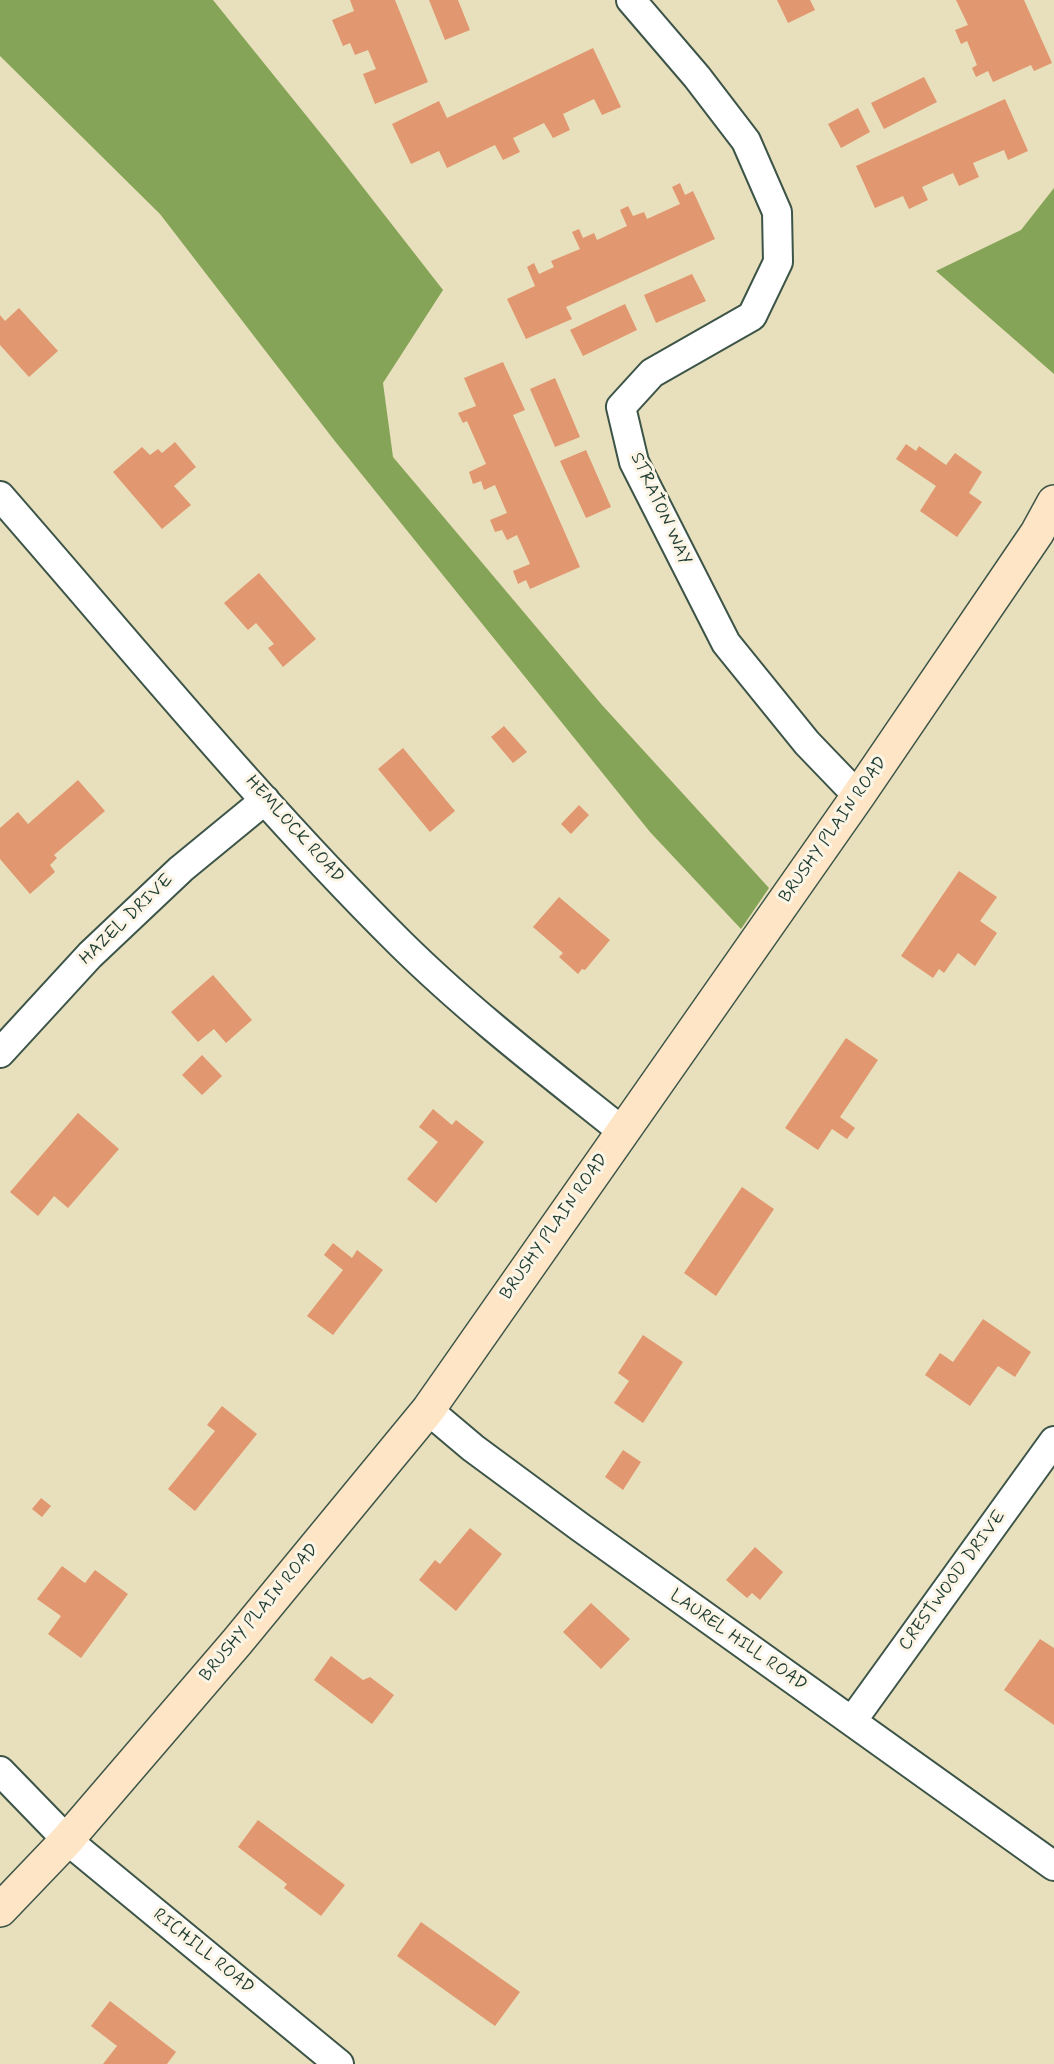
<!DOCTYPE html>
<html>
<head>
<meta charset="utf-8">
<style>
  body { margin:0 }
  canvas { display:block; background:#e8e0bc }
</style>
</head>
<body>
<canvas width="1054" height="2064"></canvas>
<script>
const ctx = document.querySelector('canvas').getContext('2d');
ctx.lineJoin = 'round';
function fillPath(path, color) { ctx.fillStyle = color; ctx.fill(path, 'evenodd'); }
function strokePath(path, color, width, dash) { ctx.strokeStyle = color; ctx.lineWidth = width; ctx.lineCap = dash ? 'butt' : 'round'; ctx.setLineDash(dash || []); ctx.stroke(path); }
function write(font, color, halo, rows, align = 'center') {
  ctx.font = font + ' Mynerve,sans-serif'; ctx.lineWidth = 6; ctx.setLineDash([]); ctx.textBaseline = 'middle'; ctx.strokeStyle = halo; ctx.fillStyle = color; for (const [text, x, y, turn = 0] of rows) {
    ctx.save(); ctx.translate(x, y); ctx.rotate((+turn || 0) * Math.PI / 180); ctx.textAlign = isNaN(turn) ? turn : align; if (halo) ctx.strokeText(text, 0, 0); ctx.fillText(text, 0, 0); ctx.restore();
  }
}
fillPath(new Path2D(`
  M0 0H213L330 145 443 290 383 383 393 457 602 705 769 888 741 929 650 832 334 440 160 214 0 56Z
  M1054 188V374L936 271 1021 230Z`), '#85a457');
fillPath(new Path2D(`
  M350 0H395L428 82 375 104 363 74 376 69 368 50 355 55 350 43 343 46 332 20 354 11Z
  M429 0H458L470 30 445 40Z
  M777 0H810L815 10 788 23Z
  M956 0H1024L1052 63 1034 71 1031 65 993 82 988 71 976 77 972 68 977 65 967 41 961 44 955 30 968 25Z
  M593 48 621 107 602 115 594 99 563 114 570 130 553 138 544 123 513 138 520 152 503 160 495 145 447 168 439 151 411 164 392 124 439 101 447 118Z
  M924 77 937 102 884 129 871 103Z
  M1005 99 1028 151 1008 160 1004 150 973 163 979 177 959 186 953 173 922 187 928 200 909 209 903 196 875 208 856 166Z
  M858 108 870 132 841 148 828 124Z
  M680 183 685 195 693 191 715 239 566 307 572 319 526 339 507 299 535 286 527 267 534 263 539 274 554 267 551 261 580 249 572 232 579 229 583 238 594 233 597 240 627 226 620 210 628 206 633 216 644 212 647 219 680 204 672 187Z
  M692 274 706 301 656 323 644 295Z
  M625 304 637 330 583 356 570 330Z
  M19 308 58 351 29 377 0 345V315L5 321Z
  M503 362 525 410 513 415 580 567 530 589 526 580 518 584 513 571 530 564 517 535 507 540 502 530 495 532 490 520 507 513 495 485 484 490 481 481 473 484 469 472 486 464 467 421 463 423 458 413 476 406 464 378Z
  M555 378 580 437 555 447 530 389Z
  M175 442 196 467 174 486 191 505 162 529 113 472 142 447 150 455 158 449 162 453Z
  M906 444 916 451 919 446 946 465 955 453 982 472 969 493 982 502 957 537 920 511 936 486 896 459Z
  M586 450 611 507 586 518 560 461Z
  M259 573 316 639 283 667 268 648 274 644 256 623 248 630 224 603Z
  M504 726 527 752 513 763 491 737Z
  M403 748 455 811 430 832 378 769Z
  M78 780 105 811 54 855 57 858 50 865 55 872 30 894 0 859V828L18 812 28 824Z
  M579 805 589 815 571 834 561 824Z
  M959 871 997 897 980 921 997 933 975 966 958 953 944 973 939 969 933 978 901 956Z
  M559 897 610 940 585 970 582 969 578 974 559 957 563 953 533 927Z
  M213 975 252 1020 226 1043 214 1029 198 1042 171 1012Z
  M846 1038 878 1060 840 1117 855 1128 847 1139 832 1129 818 1150 785 1128Z
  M202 1055 222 1076 202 1095 182 1075Z
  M433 1109 452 1125 456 1120 484 1142 436 1203 407 1179 438 1142 419 1127Z
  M78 1113 119 1149 68 1208 54 1196 38 1216 10 1192Z
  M742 1187 774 1209 716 1296 684 1273Z
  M333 1243 352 1258 357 1250 383 1270 333 1335 307 1316 343 1270 324 1255Z
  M983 1319 1031 1352 1015 1377 998 1366 970 1406 925 1375 940 1353 953 1362Z
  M643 1335 683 1362 643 1423 614 1403 629 1381 618 1373Z
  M222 1406 257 1434 195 1511 168 1489 215 1431 207 1425Z
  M623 1450 641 1462 623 1490 605 1477Z
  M41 1498 51 1506 42 1517 32 1509Z
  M470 1528 502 1554 456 1611 419 1580 435 1560 440 1564Z
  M755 1547 783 1572 760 1600 752 1593 747 1598 726 1580Z
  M62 1566 85 1583 95 1570 128 1594 81 1658 48 1634 61 1616 37 1599Z
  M591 1603 630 1639 601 1669 563 1632Z
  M1040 1639 1054 1648V1725L1004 1690Z
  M331 1656 363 1680 370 1677 394 1695 372 1724 314 1680Z
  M258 1820 345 1885 321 1916 284 1888 287 1884 238 1847Z
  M421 1922 520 1992 495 2026 397 1956Z
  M110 2001 176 2052 167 2064H103L117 2046 91 2026Z`), '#e1976f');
const minor = new Path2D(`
  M631 0 697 77 746 141 777 212 778 262 752 316 652 373 621 407 634 462 726 643 807 743 858 796
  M0 496C132 647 259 803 401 944 470 1012 547 1071 622 1131
  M0 1053 90 955 181 869 265 800
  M428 1410 473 1448 580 1527 1054 1866
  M852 1721 1054 1441
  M0 1771 67 1840 339 2064`);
const secondary = new Path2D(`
  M0 1910 67 1840 237 1642 428 1410 858 796 1037 533 1054 502`);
strokePath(minor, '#3d5548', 32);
strokePath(secondary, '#3d5548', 36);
strokePath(minor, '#fff', 28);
strokePath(secondary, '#fde5c5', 33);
write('18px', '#1f3d34', '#fcf5e5', [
  ["STRATON WAY",660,509,65],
  ["HEMLOCK ROAD",294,830,48],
  ["BRUSHY PLAIN ROAD",834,830,-55],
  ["HAZEL DRIVE",127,920,-44],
  ["BRUSHY PLAIN ROAD",555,1227,-55],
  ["CRESTWOOD DRIVE",953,1581,-54],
  ["BRUSHY PLAIN ROAD",260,1613,-50],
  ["LAUREL HILL ROAD",738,1641,35],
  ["RICHILL ROAD",203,1952,39]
]);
</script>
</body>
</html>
